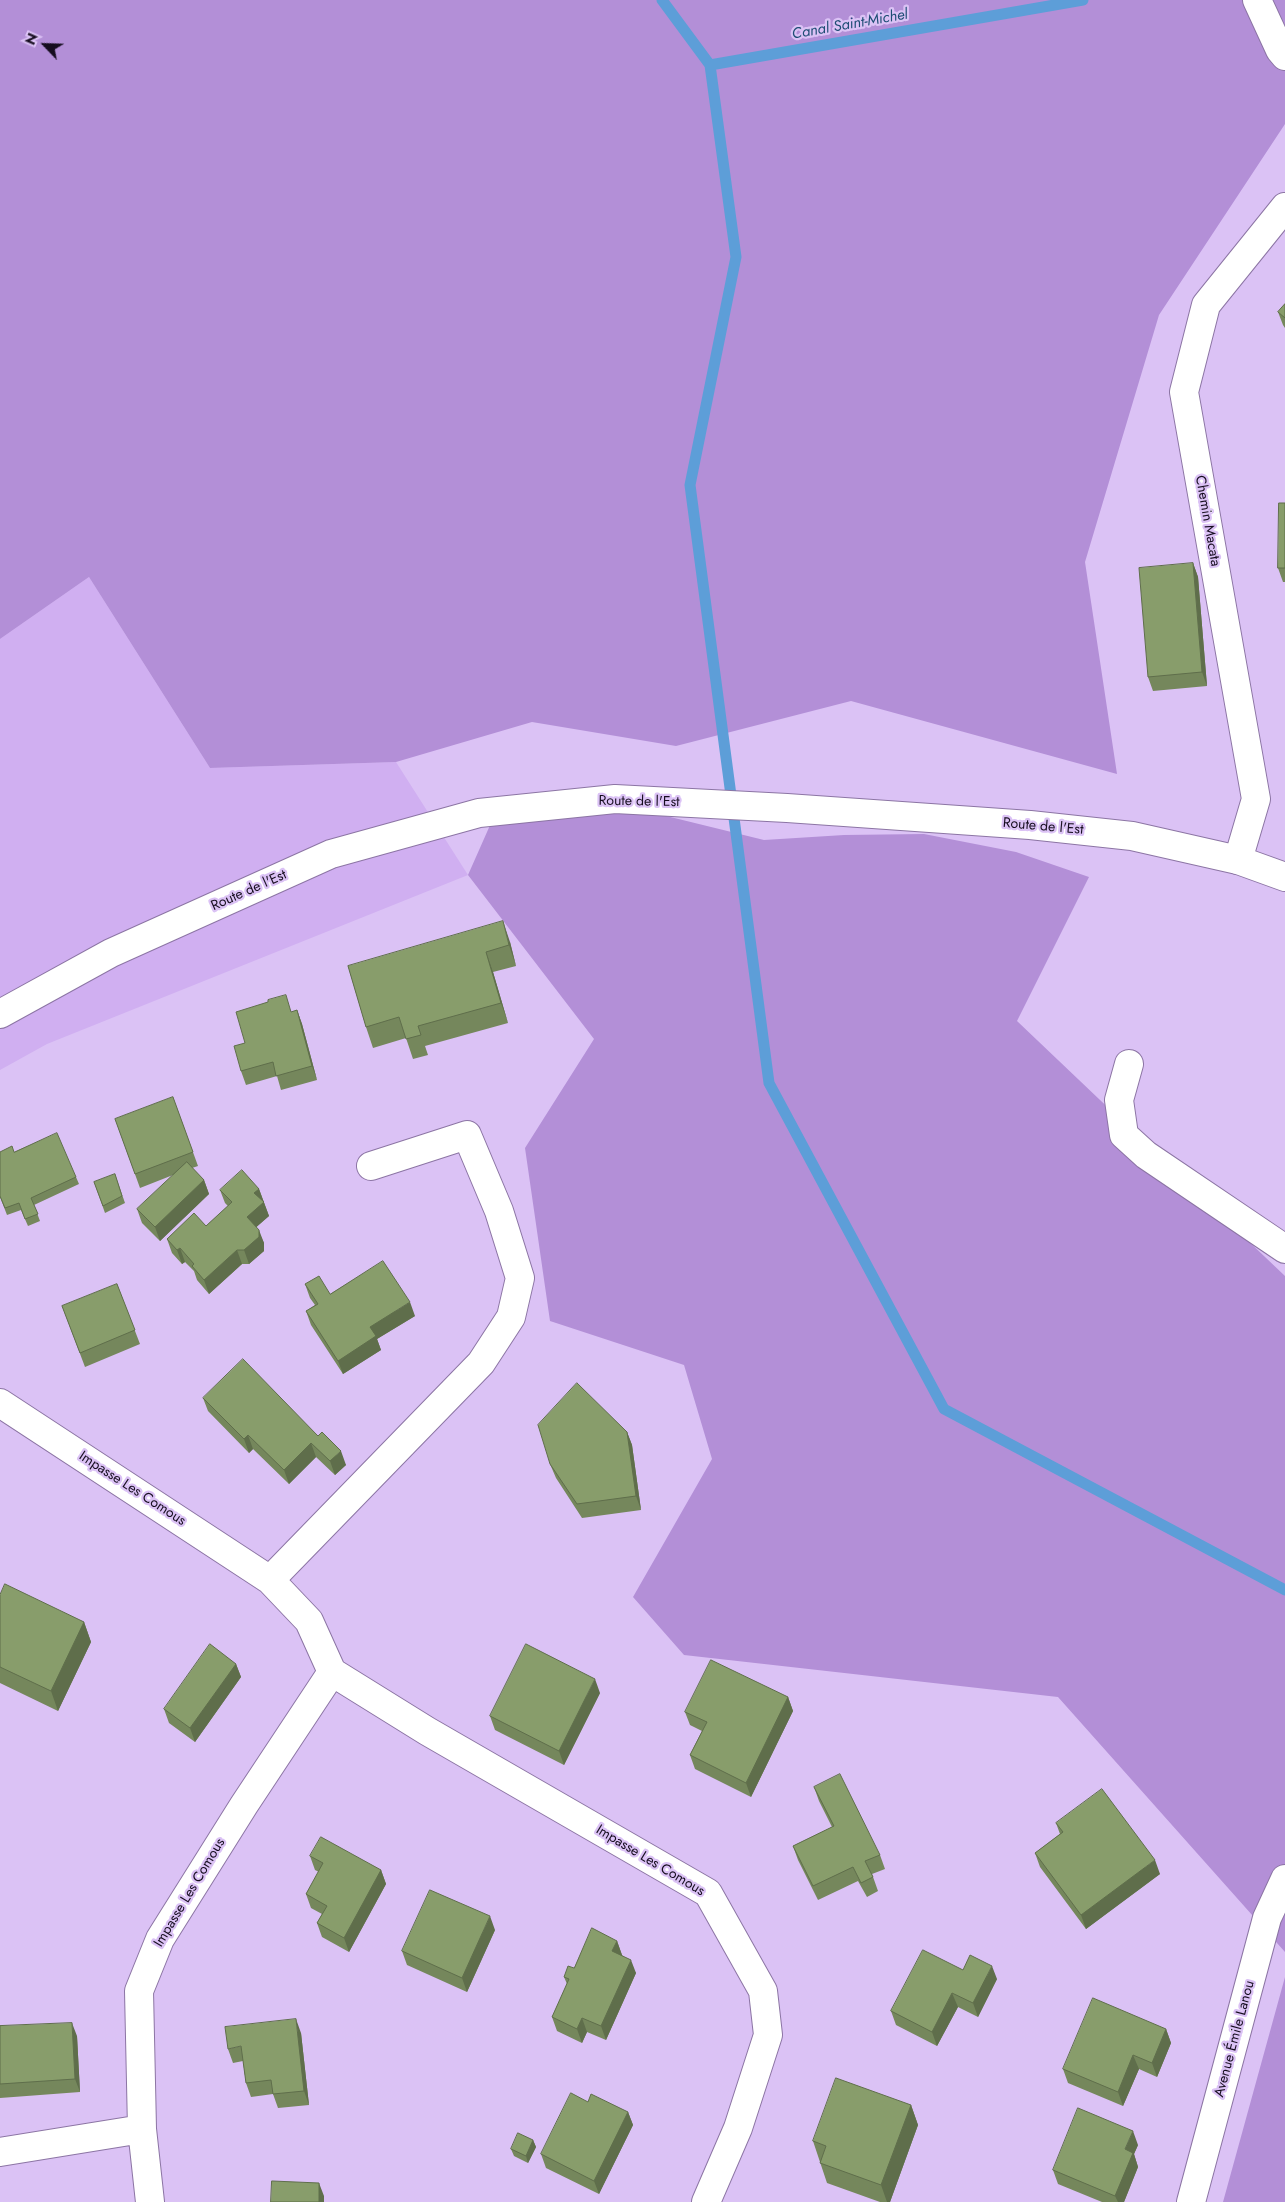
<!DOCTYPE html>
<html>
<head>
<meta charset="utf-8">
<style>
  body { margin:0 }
  #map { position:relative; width:1285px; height:2202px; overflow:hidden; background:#dbc2f5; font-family:Jost,sans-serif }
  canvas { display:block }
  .north { position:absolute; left:20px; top:20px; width:50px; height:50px; -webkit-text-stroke:4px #dbc2f5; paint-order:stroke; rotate:294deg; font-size:14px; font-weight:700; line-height:20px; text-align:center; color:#160d1f }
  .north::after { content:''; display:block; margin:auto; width:18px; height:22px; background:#160d1f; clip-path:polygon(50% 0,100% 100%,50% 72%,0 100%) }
</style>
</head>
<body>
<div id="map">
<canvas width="1285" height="2202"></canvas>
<div class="north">N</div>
</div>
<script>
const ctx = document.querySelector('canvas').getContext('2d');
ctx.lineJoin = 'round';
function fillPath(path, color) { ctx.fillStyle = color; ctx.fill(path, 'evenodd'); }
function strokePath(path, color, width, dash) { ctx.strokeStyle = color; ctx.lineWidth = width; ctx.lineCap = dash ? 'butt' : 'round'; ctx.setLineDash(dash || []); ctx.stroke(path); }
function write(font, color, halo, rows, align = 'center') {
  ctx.font = font + ' Jost,sans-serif'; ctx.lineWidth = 4.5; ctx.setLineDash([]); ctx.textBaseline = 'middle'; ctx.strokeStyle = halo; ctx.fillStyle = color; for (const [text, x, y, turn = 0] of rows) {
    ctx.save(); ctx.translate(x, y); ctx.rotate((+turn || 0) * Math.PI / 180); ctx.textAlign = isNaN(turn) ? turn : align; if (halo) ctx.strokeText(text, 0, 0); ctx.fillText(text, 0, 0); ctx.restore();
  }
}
fillPath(new Path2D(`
  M89 577 210 768 396 762 468 875 47 1044 0 1070V639Z`), '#d0aff1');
fillPath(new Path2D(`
  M0 0H1285V124L1159 315 1085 562 1117 774 851 701 676 746 532 722 396 762 210 768 89 577 0 639Z
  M554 806 650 812 764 840 844 835 924 834 1016 852 1089 877 1017 1021 1285 1276V1952L1058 1697 684 1655 633 1597 712 1459 684 1365 550 1321 525 1148 594 1039 468 875 491 823Z
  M1285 1977V2202H1223Z`), '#b38fd7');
strokePath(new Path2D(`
  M662 0 710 65 736 257 690 485 769 1083 944 1409 1285 1590
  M710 65 1083 0`), '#5d9ed8', 11);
const minor = new Path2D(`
  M1257 0 1280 50 1285 56
  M1238 860 1256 799 1184 392 1206 305 1285 207
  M1129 1064 1119 1100 1124 1135 1146 1155 1285 1249
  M0 1403 270 1580 309 1621 332 1672 427 1731 708 1893 763 1991 768 2035 738 2128 706 2202
  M270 1580 481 1363 511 1317 520 1278 499 1211 467 1135 371 1166
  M0 2152 142 2129
  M150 2202 142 2129 139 1991 160 1939 244 1805 332 1672
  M1191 2202 1267 1918 1285 1879`);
const major = new Path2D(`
  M0 1014 111 953 331 854 479 813 615 799 787 808 1030 825 1132 836 1238 860 1285 877`);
strokePath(minor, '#8c75a4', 30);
strokePath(major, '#8c75a4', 30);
strokePath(minor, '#fff', 28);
strokePath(major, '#fff', 28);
fillPath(new Path2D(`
  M1285 304V328L1283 325 1278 312Z
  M1285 503V582H1283L1278 568Z
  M1193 563 1198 577 1207 686 1153 691 1148 677Z
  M510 942 516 966 493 972 508 1023 425 1046 428 1055 413 1059 406 1038 373 1048 366 1027 348 966Z
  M297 1010 302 1024 317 1080 281 1090 277 1076 246 1085 241 1071 245 1043 292 1012Z
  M173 1097 198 1166 192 1168 204 1180 209 1194 160 1241 142 1223 137 1209 173 1175 140 1188 115 1119Z
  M14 1152 76 1177 79 1184 34 1205 40 1221 28 1226 21 1210 7 1215 0 1197Z
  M115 1174 125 1203 105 1213 94 1182Z
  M259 1189 269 1216 256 1227 264 1243V1251L249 1264H242L209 1294 197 1280 194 1271 185 1262 182 1264 172 1253 167 1239 206 1226 228 1206 225 1203 220 1190Z
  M117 1284 140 1344 85 1367 62 1306Z
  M305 1284 330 1294 415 1316 377 1339 381 1350 343 1374 311 1325 306 1311 315 1305 310 1298Z
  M203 1398 318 1436 346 1465 335 1475 316 1457 289 1484 253 1449 249 1453 208 1411Z
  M627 1432 632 1445 641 1510 582 1518 556 1478 550 1464Z
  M0 1595 84 1622 91 1642 58 1711 0 1683Z
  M236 1664 241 1677 195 1742 169 1723 164 1709Z
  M600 1693 564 1765 495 1730 490 1716Z
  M788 1697 793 1711 751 1797 695 1769 690 1755 702 1731 690 1725 685 1712Z
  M814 1787 880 1855 885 1869 872 1874 878 1891 867 1897 858 1881 818 1900 798 1860 793 1846 832 1827 819 1801Z
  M1056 1823 1160 1874 1086 1929 1040 1867 1035 1853 1060 1834Z
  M310 1856 381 1870 386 1884 349 1952 322 1937 317 1923 322 1914 311 1908 306 1894 319 1872 315 1870Z
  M495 1930 467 1992 407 1965 402 1951Z
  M617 1941 622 1955 636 1973 606 2040 587 2032 582 2043 557 2031 552 2017 567 1984 564 1977Z
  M963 1970 997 1979 978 2017 958 2007 937 2046 896 2025 891 2011Z
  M0 2026 77 2036 80 2092 0 2098Z
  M1166 2029 1171 2043 1157 2077 1139 2069 1123 2106 1068 2083 1063 2069Z
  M301 2033 309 2105 278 2108 273 2094 251 2097 246 2083 243 2061 233 2063 228 2049Z
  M911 2105 918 2125 890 2202H880L827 2183 813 2141Z
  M628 2112 633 2125 599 2194 546 2168 541 2154Z
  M533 2140 536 2147 528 2163 514 2156 511 2149Z
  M1138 2145 1134 2154 1138 2167 1124 2202H1102L1058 2184 1053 2170Z`), '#75875c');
fillPath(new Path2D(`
  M1193 563 1198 577 1207 686 1202 672Z
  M503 921 510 942 516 966 509 945Z
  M486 952 493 972 508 1023 501 1003Z
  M297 1010 302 1024 317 1080 312 1066Z
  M204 1180 209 1194 160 1241 155 1227Z
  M259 1189 269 1216 252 1231 247 1217 254 1193Z
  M259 1230 264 1243V1251L249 1264 244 1250Z
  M180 1248 185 1262 182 1264 177 1250Z
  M237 1250 242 1264 209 1294 204 1280Z
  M410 1302 415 1316 377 1339 381 1350 343 1374 338 1361 370 1327Z
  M627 1432 632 1445 641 1510 636 1496Z
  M248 1435 253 1449 249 1453 244 1439Z
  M311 1443 316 1457 289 1484 284 1470Z
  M341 1451 346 1465 335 1475 330 1461Z
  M84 1622 91 1642 58 1711 51 1691Z
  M236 1664 241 1677 195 1742 190 1728Z
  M595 1679 600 1693 564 1765 559 1751Z
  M788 1697 793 1711 751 1797 746 1783Z
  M1155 1860 1160 1874 1086 1929 1081 1915Z
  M381 1870 386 1884 349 1952 344 1938Z
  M490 1916 495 1930 467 1992 462 1978Z
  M617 1941 622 1955 617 1965 612 1951Z
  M631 1960 636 1973 606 2040 601 2026Z
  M992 1966 997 1979 978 2017 973 2003Z
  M952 1993 958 2007 937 2046 932 2032Z
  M582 2018 587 2032 582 2043 577 2029Z
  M296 2019 301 2033 309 2105 304 2091Z
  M72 2023 77 2036 80 2092 75 2079Z
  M1166 2029 1171 2043 1157 2077 1152 2063Z
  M1133 2055 1139 2069 1123 2106 1118 2092Z
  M911 2105 918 2125 890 2202H887L881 2185Z
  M628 2112 633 2125 599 2194 594 2181Z
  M1133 2131 1138 2145 1134 2154 1138 2167 1124 2202H1118L1115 2196 1125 2149Z
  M533 2140 536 2147 528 2163 526 2156Z
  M319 2183 324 2196V2202H319Z`), '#5f6e4b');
const building = new Path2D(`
  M1285 304V318L1278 312Z
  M1279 503H1285V568H1278Z
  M1193 563 1202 672 1148 677 1139 568Z
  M503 921 509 945 486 952 501 1003 418 1026 421 1035 406 1039 399 1017 366 1027 348 966Z
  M286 995 291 1012 297 1010 312 1066 276 1076 273 1062 241 1071 234 1046 245 1043 236 1012 268 1002V1000Z
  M173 1097 193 1152 135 1174 115 1119Z
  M57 1133 76 1177 31 1198 38 1214 25 1219 19 1203 5 1208 0 1196V1152L12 1146 14 1152Z
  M187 1162 204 1180 155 1227 137 1209Z
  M242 1170 259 1189 254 1193 264 1202 247 1217 259 1230V1237L244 1250H237L204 1280 192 1266 194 1264 180 1248 177 1250 167 1239 194 1213 206 1226 232 1202 220 1190Z
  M115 1174 122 1196 103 1206 94 1182Z
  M383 1261 410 1302 370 1327 376 1336 338 1361 306 1311 318 1304 305 1284 319 1276 330 1294Z
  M117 1284 135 1330 80 1353 62 1306Z
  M243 1359 318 1436 322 1432 341 1451 330 1461 311 1443 284 1470 248 1435 244 1439 203 1398Z
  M577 1383 627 1432 636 1496 577 1504 550 1464 538 1425Z
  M5 1584 84 1622 51 1691 0 1667V1595Z
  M210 1644 236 1664 190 1728 164 1709Z
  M526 1644 595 1679 559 1751 490 1716Z
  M711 1660 788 1697 746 1783 690 1755 707 1722 685 1712Z
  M840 1774 880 1855 865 1861 873 1877 861 1883 853 1867 813 1886 793 1846 834 1826 814 1787Z
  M1102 1789 1155 1860 1081 1915 1035 1853 1063 1832 1056 1823Z
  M321 1837 381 1870 344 1938 317 1923 327 1906 306 1894 323 1863 310 1856Z
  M430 1890 490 1916 462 1978 402 1951Z
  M592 1928 617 1941 612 1951 631 1960 601 2026 582 2018 577 2029 552 2017 569 1979 564 1977 568 1966 574 1968Z
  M923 1950 963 1970 970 1955 992 1966 973 2003 952 1993 932 2032 891 2011Z
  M1093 1998 1166 2029 1152 2063 1133 2055 1118 2092 1063 2069Z
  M296 2019 304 2091 273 2094 271 2080 246 2083 241 2046 228 2049 225 2027Z
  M72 2023 75 2079 0 2084V2026Z
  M836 2078 911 2105 881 2185 820 2163 826 2146 813 2141Z
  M571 2093 588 2102 591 2094 628 2112 594 2181 541 2154Z
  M1078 2108 1133 2131 1125 2149 1133 2153 1115 2196 1053 2170Z
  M518 2133 533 2140 526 2156 511 2149Z
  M272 2181 319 2183V2202H271Z`);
fillPath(building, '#889d6b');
strokePath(building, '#5f6e4b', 1);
write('14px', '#160d1f', '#dbc2f5', [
  ["Chemin Macata",1207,521,80],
  ["Route de l'Est",639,802,1],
  ["Route de l'Est",1043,827,5],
  ["Route de l'Est",249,891,-24],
  ["Impasse Les Comous",132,1489,33],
  ["Impasse Les Comous",650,1861,31],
  ["Impasse Les Comous",190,1893,-59],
  ["Avenue Émile Lanou",1235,2039,-75]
]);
write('italic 15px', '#1e4d74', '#dbc2f5', [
  ["Canal Saint-Michel",850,25,-10]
]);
</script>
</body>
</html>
